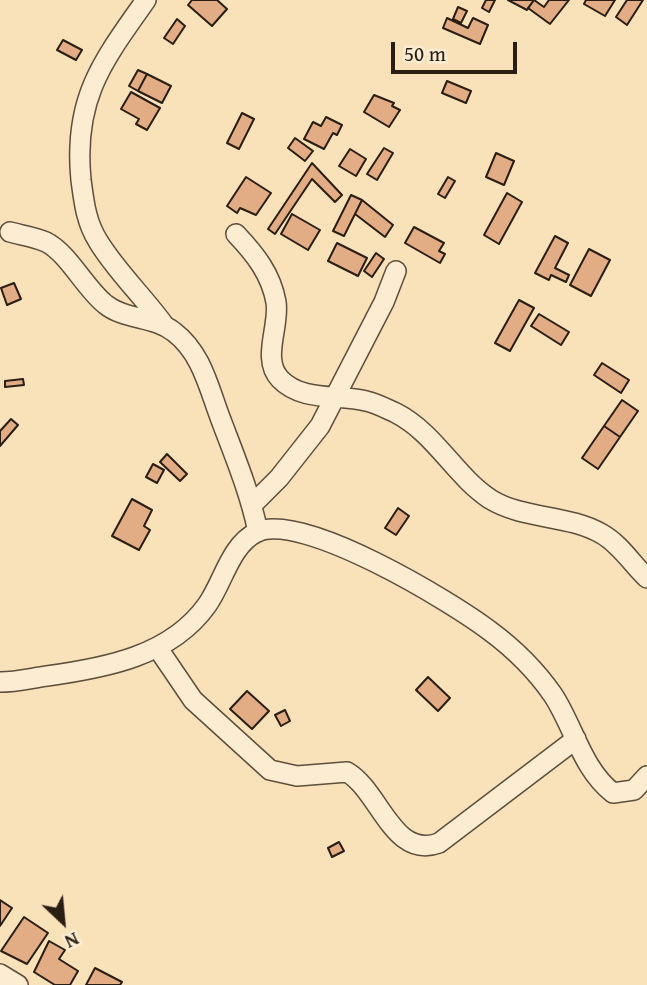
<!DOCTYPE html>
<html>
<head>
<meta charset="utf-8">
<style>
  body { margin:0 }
  #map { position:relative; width:647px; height:985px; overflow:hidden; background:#f9e1b9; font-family:"Gentium Book Plus",serif }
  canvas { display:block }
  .north { position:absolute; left:28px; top:887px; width:70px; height:70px; -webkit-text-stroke:5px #fbecd2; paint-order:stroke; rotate:154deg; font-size:19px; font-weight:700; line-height:28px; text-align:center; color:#2a1d13 }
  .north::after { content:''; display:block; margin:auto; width:24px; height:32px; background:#2a1d13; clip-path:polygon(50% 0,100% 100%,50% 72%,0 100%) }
  .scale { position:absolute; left:391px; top:42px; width:126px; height:32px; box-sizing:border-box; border:4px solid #2a1d13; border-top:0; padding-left:9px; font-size:21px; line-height:24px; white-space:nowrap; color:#2a1d13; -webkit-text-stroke:5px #fbecd2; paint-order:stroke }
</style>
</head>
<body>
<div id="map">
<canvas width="647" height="985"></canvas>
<div class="north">N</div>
<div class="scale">50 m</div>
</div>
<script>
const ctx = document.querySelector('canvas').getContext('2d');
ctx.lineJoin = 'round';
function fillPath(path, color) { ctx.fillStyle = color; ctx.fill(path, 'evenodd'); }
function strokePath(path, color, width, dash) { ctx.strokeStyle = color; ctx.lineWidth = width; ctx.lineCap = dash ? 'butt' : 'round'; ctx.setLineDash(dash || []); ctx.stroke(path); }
const building = new Path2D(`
  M192 0H217L227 9 212 26 188 5Z
  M486 0H495L489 12 482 8Z
  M508 0H534L527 10Z
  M534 0 544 7 549 0H569L550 24 528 8Z
  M586 0H615L605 16 584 4Z
  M627 0H643L627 25 616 17Z
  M458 7 467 11 461 23 453 19Z
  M447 18 468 28 473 18 488 25 480 44 443 28Z
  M177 19 185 26 173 44 164 38Z
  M63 40 82 50 76 60 57 50Z
  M138 70 147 74 138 91 129 86Z
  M147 74 171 86 162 103 138 91Z
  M447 81 471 91 466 103 442 93Z
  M131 92 160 108 147 130 136 124 139 119 121 109Z
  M374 95 394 103 392 106 400 110 389 127 364 112Z
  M242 113 254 119 239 149 227 143Z
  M326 117 342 125 337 135 333 133 324 149 304 139 313 122 321 126Z
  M295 138 313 151 305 161 288 148Z
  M384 148 393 153 377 180 367 174Z
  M350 149 366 159 356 176 339 166Z
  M496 153 514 161 504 185 486 177Z
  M312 163 342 195 335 202 312 179 275 234 268 229Z
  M246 177 271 193 256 215 240 208 237 213 227 206Z
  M448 177 455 181 445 198 438 194Z
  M507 193 522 202 499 244 484 235Z
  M351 195 362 200 344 236 333 231Z
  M362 200 393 225 385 237 355 214Z
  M292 214 320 230 308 250 281 234Z
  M414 227 444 243 439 251 445 254 440 263 405 243Z
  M555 236 568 243 555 268 569 275 566 282 551 275 549 280 535 273Z
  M337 243 367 258 358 276 328 261Z
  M589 249 610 260 591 296 570 285Z
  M376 253 384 259 372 277 364 271Z
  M14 283 21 299 7 305 1 288Z
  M519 300 534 308 510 351 495 343Z
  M539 314 569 332 561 345 531 326Z
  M602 363 629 380 621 393 594 375Z
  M23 379 24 385 5 387V381Z
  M622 400 638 411 620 437 604 426Z
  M11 419 18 425 0 446V431Z
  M604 426 620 437 598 469 582 458Z
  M167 454 187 474 180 481 160 462Z
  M153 464 164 470 157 483 146 477Z
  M132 499 152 510 144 526 150 530 139 550 112 536Z
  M398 508 409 516 396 535 385 528Z
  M428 677 450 698 438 711 416 690Z
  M247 691 269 711 252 729 230 709Z
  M285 710 290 721 281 726 275 715Z
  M339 842 344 851 332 857 328 848Z
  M0 900 12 908 0 926Z
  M24 917 48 933 27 964 1 951Z
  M49 941 65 950 59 959 78 971 70 985H55L34 972Z
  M95 968 122 982 120 985H86Z`);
fillPath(building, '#e2ad85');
strokePath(building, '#2a1d13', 2);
const minor = new Path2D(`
  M146 0C102 62 73 99 81 180 84 202 86 222 98 241 116 271 143 296 164 325
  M10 232C21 235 35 237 46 242 68 253 85 288 105 304 124 320 154 316 174 332 202 353 209 389 221 420 235 457 250 493 258 532
  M236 234C255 254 271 274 276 302 280 326 261 359 280 379 302 402 338 394 366 401 376 403 387 409 396 413 435 433 455 476 490 499 524 520 567 514 602 534 620 544 632 564 647 578
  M252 505 279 478 320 426 384 302 396 271
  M157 647 193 700 270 770 297 776 347 772C380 791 393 860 439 843L576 739
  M0 682C16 682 32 678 47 676 105 668 171 656 207 605 223 583 230 545 257 532 302 511 452 602 490 631 513 648 537 672 553 695 574 727 582 769 613 793L634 790 647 776
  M0 974 18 985`);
strokePath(minor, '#5e4e3c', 22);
strokePath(minor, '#fbecd2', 19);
</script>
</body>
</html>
